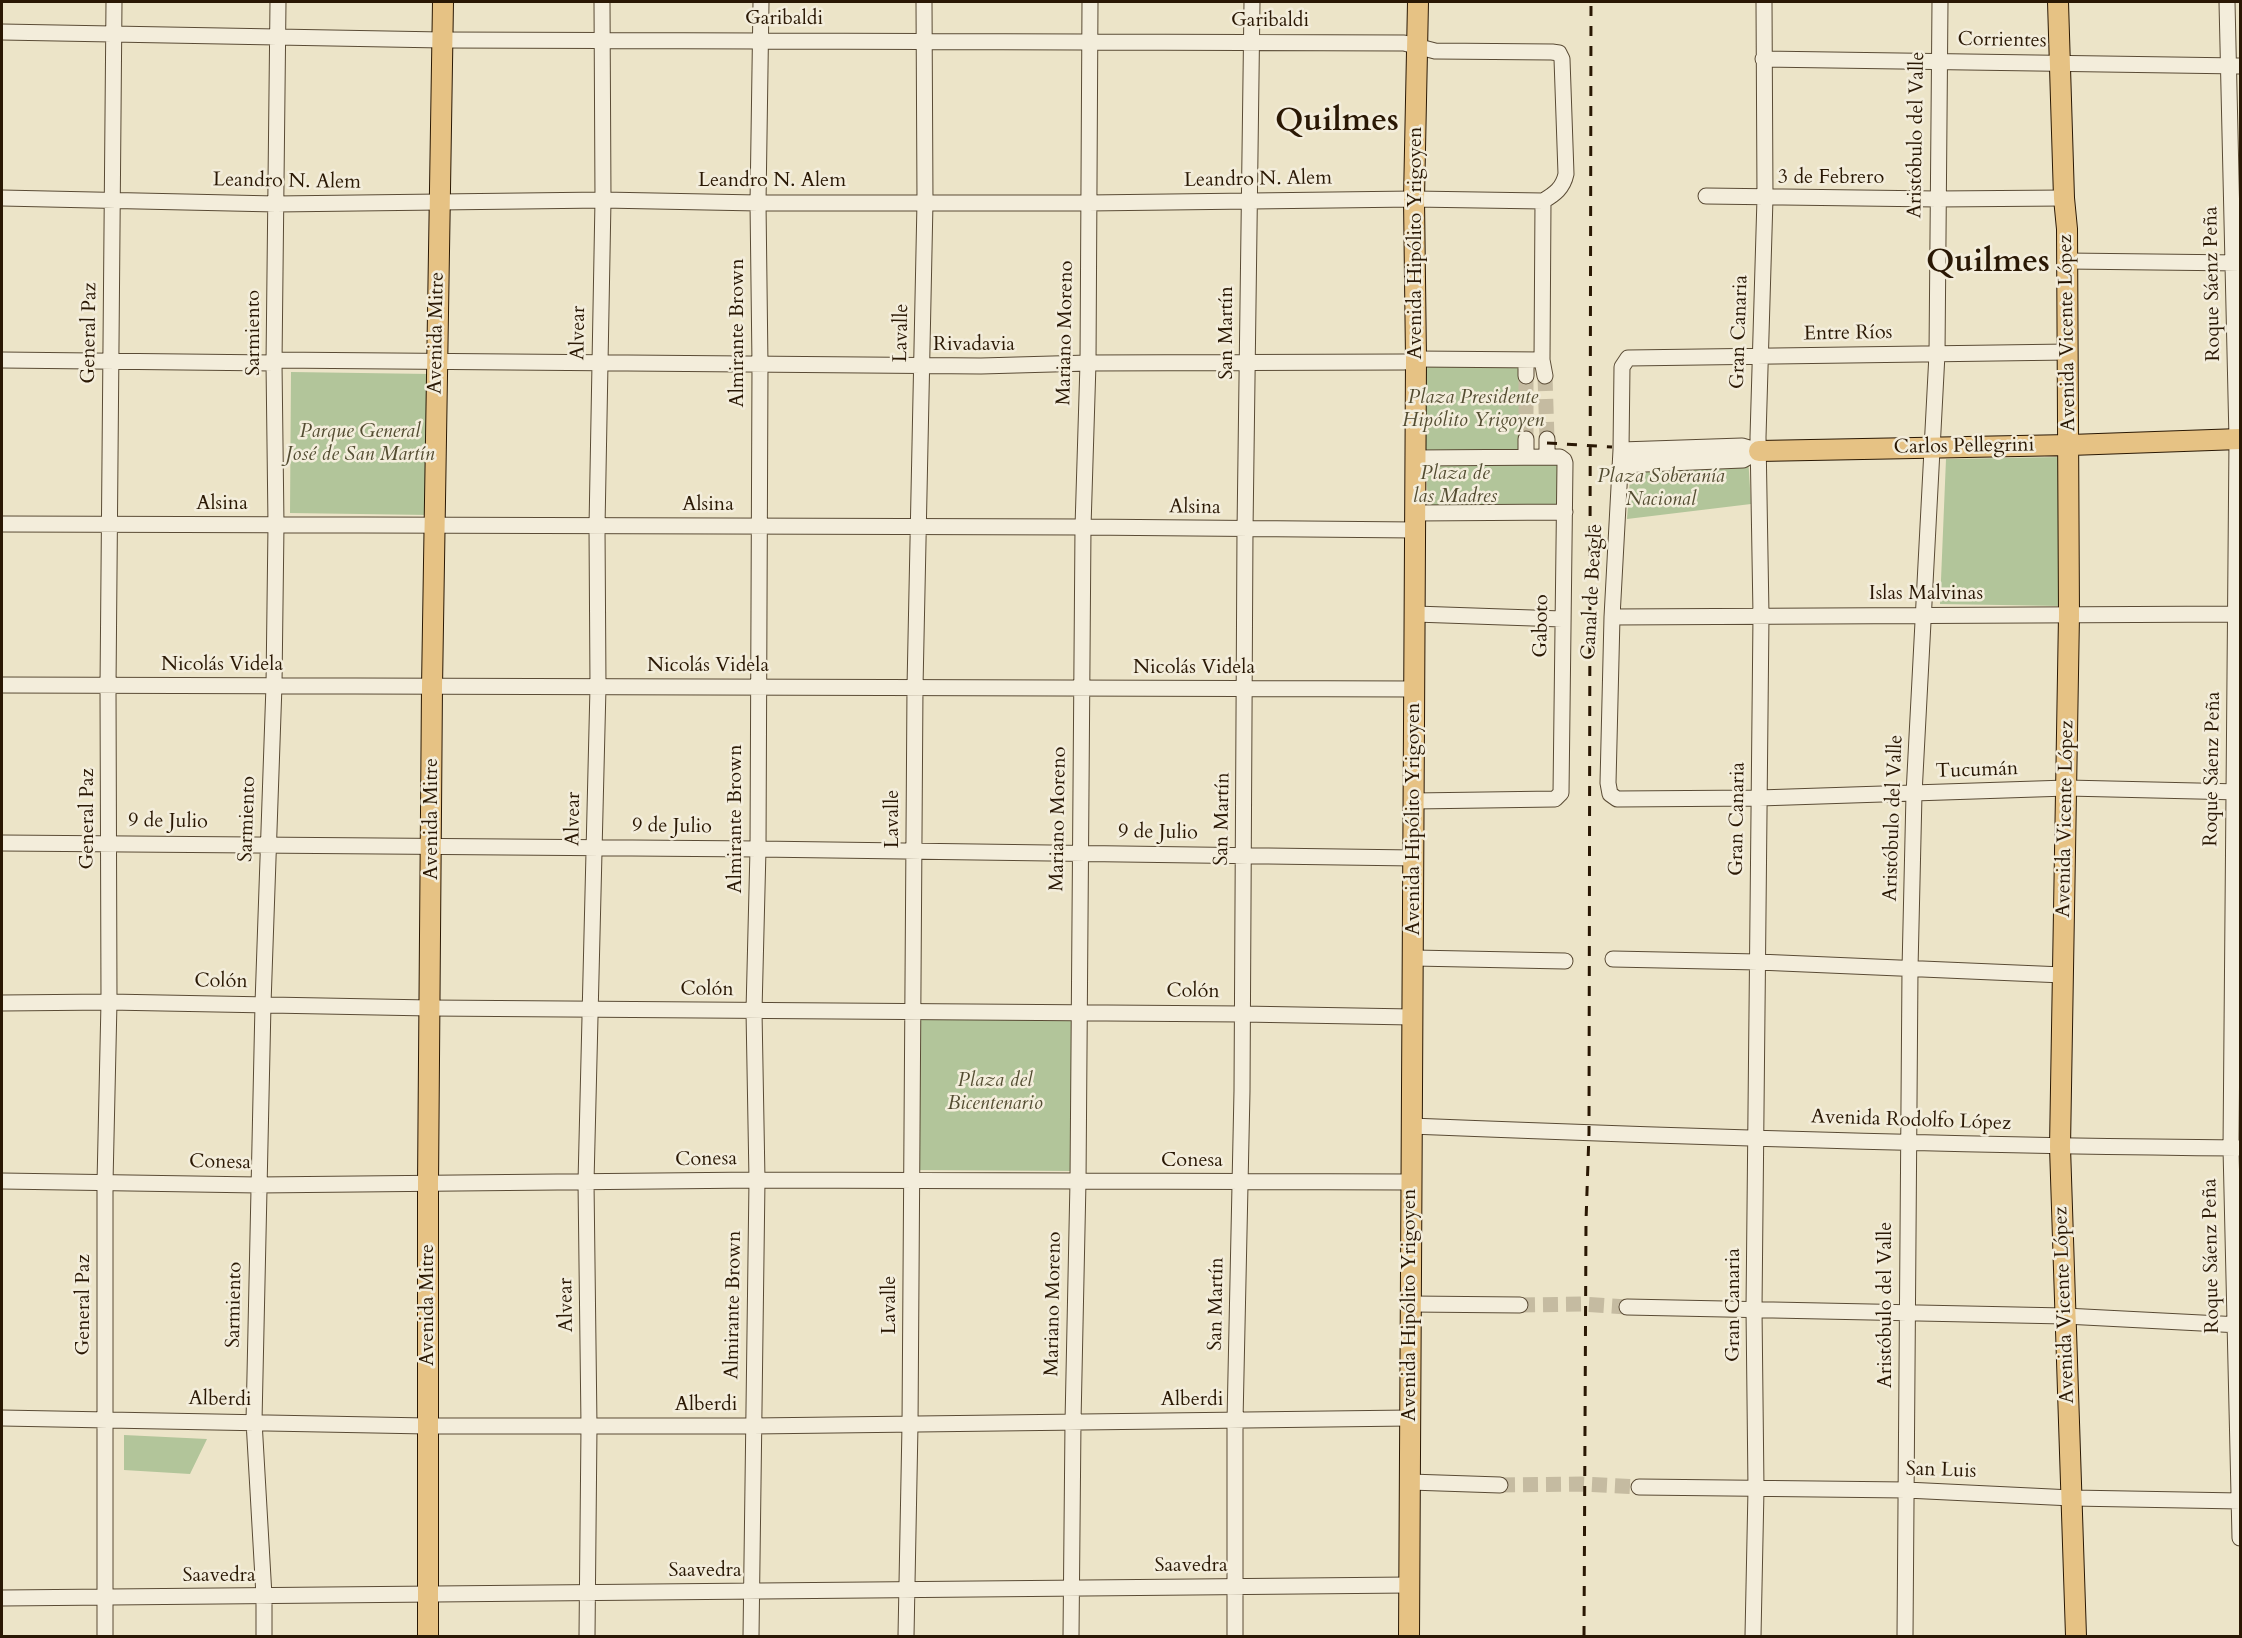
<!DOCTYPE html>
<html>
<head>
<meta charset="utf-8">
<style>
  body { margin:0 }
  #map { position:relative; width:2242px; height:1638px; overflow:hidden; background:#ece4c8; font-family:Cardo,serif }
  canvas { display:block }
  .frame { position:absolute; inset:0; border:3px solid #2a1804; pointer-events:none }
</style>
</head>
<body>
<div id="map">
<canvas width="2242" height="1638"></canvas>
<div class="frame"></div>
</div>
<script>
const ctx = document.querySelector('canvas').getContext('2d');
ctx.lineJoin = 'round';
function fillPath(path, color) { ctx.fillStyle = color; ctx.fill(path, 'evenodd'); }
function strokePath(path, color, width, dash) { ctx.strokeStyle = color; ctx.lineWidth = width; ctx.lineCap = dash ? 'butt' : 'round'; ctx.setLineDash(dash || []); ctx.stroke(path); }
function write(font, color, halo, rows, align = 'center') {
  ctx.font = font + ' Cardo,serif'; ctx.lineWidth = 5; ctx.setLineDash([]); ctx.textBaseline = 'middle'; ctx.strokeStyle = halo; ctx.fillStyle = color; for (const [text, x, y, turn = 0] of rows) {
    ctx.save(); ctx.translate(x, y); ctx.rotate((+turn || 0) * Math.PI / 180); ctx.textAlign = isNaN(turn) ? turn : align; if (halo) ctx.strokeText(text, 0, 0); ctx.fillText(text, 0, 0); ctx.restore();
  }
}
fillPath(new Path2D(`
  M1426 367H1520V452H1426Z
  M291 372 431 374 429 515 290 513Z
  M1748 456 1751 504 1627 519 1631 464Z
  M2060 457V606L1940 604 1946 459Z
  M1561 461 1563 506 1428 507 1426 464Z
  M919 1014 1072 1015 1070 1171 919 1170Z
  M124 1435 207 1439 190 1474 124 1470Z`), '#b2c59a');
strokePath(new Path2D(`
  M1526 376V439
  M1545 376 1547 439
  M1520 1305 1583 1304 1627 1307
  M1500 1485 1581 1484 1639 1487`), '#c5bba1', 15, [15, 8]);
const minor = new Path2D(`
  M2227 2 2237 439 2231 1148 2240 1538
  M2 32 442 40 1404 43 1435 51 1552 52 1559 53 1562 59 1566 174C1563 188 1555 194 1543 201L1414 199 1088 203H758L603 200 276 204 2 198
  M1763 59 2240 66
  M1706 196 1937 199 2064 198
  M1543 201 1542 360 1545 376
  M2067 261 2240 263
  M2069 352 1628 358 1622 367 1621 450 1612 617 1608 783 1610 794 1617 799 1759 798 2067 788 2240 792
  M1416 359 1542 360
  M2 360 274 363
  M274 360 981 366 1088 363 1404 362
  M1526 360V376
  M1526 439V456
  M1547 439V457
  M1621 450 1742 446 1759 451
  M1620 465 1743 460 1759 451
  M1415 513 1565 512
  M2 524 1083 527 1415 530
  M1415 614 1562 619
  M1612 617 2240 614
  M2 685 1415 689
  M1414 801 1555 799 1561 793 1565 463 1564 460 1560 457 1415 458
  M2 843 758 849 1414 858
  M1414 958 1565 961
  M1613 959 1758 962 2063 975
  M2 1003 109 1002 430 1008 1242 1014 1412 1017
  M1411 1126C1687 1137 1964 1146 2240 1148
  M2 1181 258 1185 757 1180 1410 1182
  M1411 1304 1520 1305
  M1627 1307 2065 1316 2240 1325
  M2 1418 427 1426H753L1410 1418
  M1410 1482 1500 1485
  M1639 1487 1906 1490 2072 1498 2240 1501
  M2 1598 1409 1585
  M105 1636V1183L109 1002 108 687 114 2
  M264 1636V1596L254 1421 263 1004 274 685 276 525 274 363 278 2
  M587 1636 589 1426 586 1182 598 687 597 527 603 200 602 2
  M751 1636 757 1180 754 1011 758 849 760 365 758 203 761 2
  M906 1636 910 1425 915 687 925 202 924 2
  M1071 1636 1073 1422 1078 1181 1083 527 1088 363 1090 2
  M1235 1636V1421L1242 1091 1245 530 1252 2
  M1753 1636 1756 1489 1754 1309 1761 615 1758 437 1765 198 1764 2
  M1905 1636 1910 969 1914 794 1937 354 1940 2`);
const major = new Path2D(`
  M2058 2 2064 198 2067 229 2069 615 2060 1147 2076 1636
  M1759 451 2070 445 2240 439
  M428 1636V1183L432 687 443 2
  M1409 1636 1416 359 1414 199 1418 2`);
strokePath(minor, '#5a4b35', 17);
strokePath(major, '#2a1804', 22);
strokePath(minor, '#f3eddb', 15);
strokePath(major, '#e6c284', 20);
strokePath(new Path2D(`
  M1547 443 1612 447
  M1584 1636 1586 1221 1589 1133 1591 2`), '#2a1804', 3, [10, 10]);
write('20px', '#2a1804', '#f3eddb', [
  ["Garibaldi",784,19],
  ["Garibaldi",1270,21],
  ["Corrientes",2002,41,1],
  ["Aristóbulo del Valle",1917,135,-89],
  ["3 de Febrero",1831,178],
  ["Leandro N. Alem",1258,180,-1],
  ["Leandro N. Alem",772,181],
  ["Leandro N. Alem",287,182,1],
  ["Avenida Hipólito Yrigoyen",1416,243,-90],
  ["Roque Sáenz Peña",2213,284,-91],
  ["Gran Canaria",1740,332,-88],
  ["General Paz",90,333,-89],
  ["Sarmiento",254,333,-90],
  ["Avenida Mitre",437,333,-89],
  ["Alvear",579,333,-89],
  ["Almirante Brown",738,333,-90],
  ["Lavalle",902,333,-89],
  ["Mariano Moreno",1066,333,-89],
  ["San Martín",1227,333,-90],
  ["Avenida Vicente López",2068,333,-91],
  ["Entre Ríos",1848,334,-1],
  ["Rivadavia",974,345],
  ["Carlos Pellegrini",1964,447,-1],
  ["Alsina",222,504],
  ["Alsina",708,505],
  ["Alsina",1195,508,1],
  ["Canal de Beagle",1593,592,-87],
  ["Islas Malvinas",1926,594],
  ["Gaboto",1542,626,-89],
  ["Nicolás Videla",222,665],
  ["Nicolás Videla",708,666],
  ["Nicolás Videla",1194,668],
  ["Roque Sáenz Peña",2213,769,-89],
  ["Tucumán",1977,771,-2],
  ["Aristóbulo del Valle",1894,818,-88],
  ["General Paz",88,819,-90],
  ["Sarmiento",248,819,-88],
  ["Avenida Mitre",432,819,-90],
  ["Alvear",574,819,-89],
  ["Almirante Brown",736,819,-90],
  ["Lavalle",893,819,-90],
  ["Mariano Moreno",1059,819,-89],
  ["San Martín",1223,819,-89],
  ["Avenida Hipólito Yrigoyen",1414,819,-90],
  ["Gran Canaria",1738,819,-89],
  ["Avenida Vicente López",2066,819,-89],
  ["9 de Julio",168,822,1],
  ["9 de Julio",672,827,1],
  ["9 de Julio",1158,833,1],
  ["Colón",221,982,1],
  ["Colón",707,990,1],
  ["Colón",1193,992,1],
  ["Avenida Rodolfo López",1911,1121,2],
  ["Conesa",706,1160,-1],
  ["Conesa",1192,1161],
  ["Conesa",220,1163,1],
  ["Roque Sáenz Peña",2212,1256,-91],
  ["Mariano Moreno",1054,1304,-89],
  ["San Martín",1217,1304,-89],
  ["General Paz",84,1305,-90],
  ["Sarmiento",235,1305,-89],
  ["Avenida Mitre",428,1305,-90],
  ["Alvear",567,1305,-91],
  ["Almirante Brown",734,1305,-89],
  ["Lavalle",890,1305,-90],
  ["Avenida Hipólito Yrigoyen",1410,1305,-90],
  ["Gran Canaria",1734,1305,-90],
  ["Aristóbulo del Valle",1886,1305,-90],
  ["Avenida Vicente López",2065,1305,-92],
  ["Alberdi",220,1400,1],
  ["Alberdi",1192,1400],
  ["Alberdi",706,1405],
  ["San Luis",1941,1471,2],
  ["Saavedra",1191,1566],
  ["Saavedra",705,1571],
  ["Saavedra",219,1576]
]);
write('italic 20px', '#534c31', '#f3eddb', [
  ["Plaza Presidente",1473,398],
  ["Hipólito Yrigoyen",1473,421],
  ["Parque General",360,432],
  ["José de San Martín",360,455],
  ["Plaza de",1455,474],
  ["las Madres",1455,497],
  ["Plaza Soberanía",1661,477],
  ["Nacional",1661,500],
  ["Plaza del",995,1081],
  ["Bicentenario",995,1104]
]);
write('bold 32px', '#2a1804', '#f3eddb', [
  ["Quilmes",1337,123],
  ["Quilmes",1988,264]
]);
</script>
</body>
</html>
